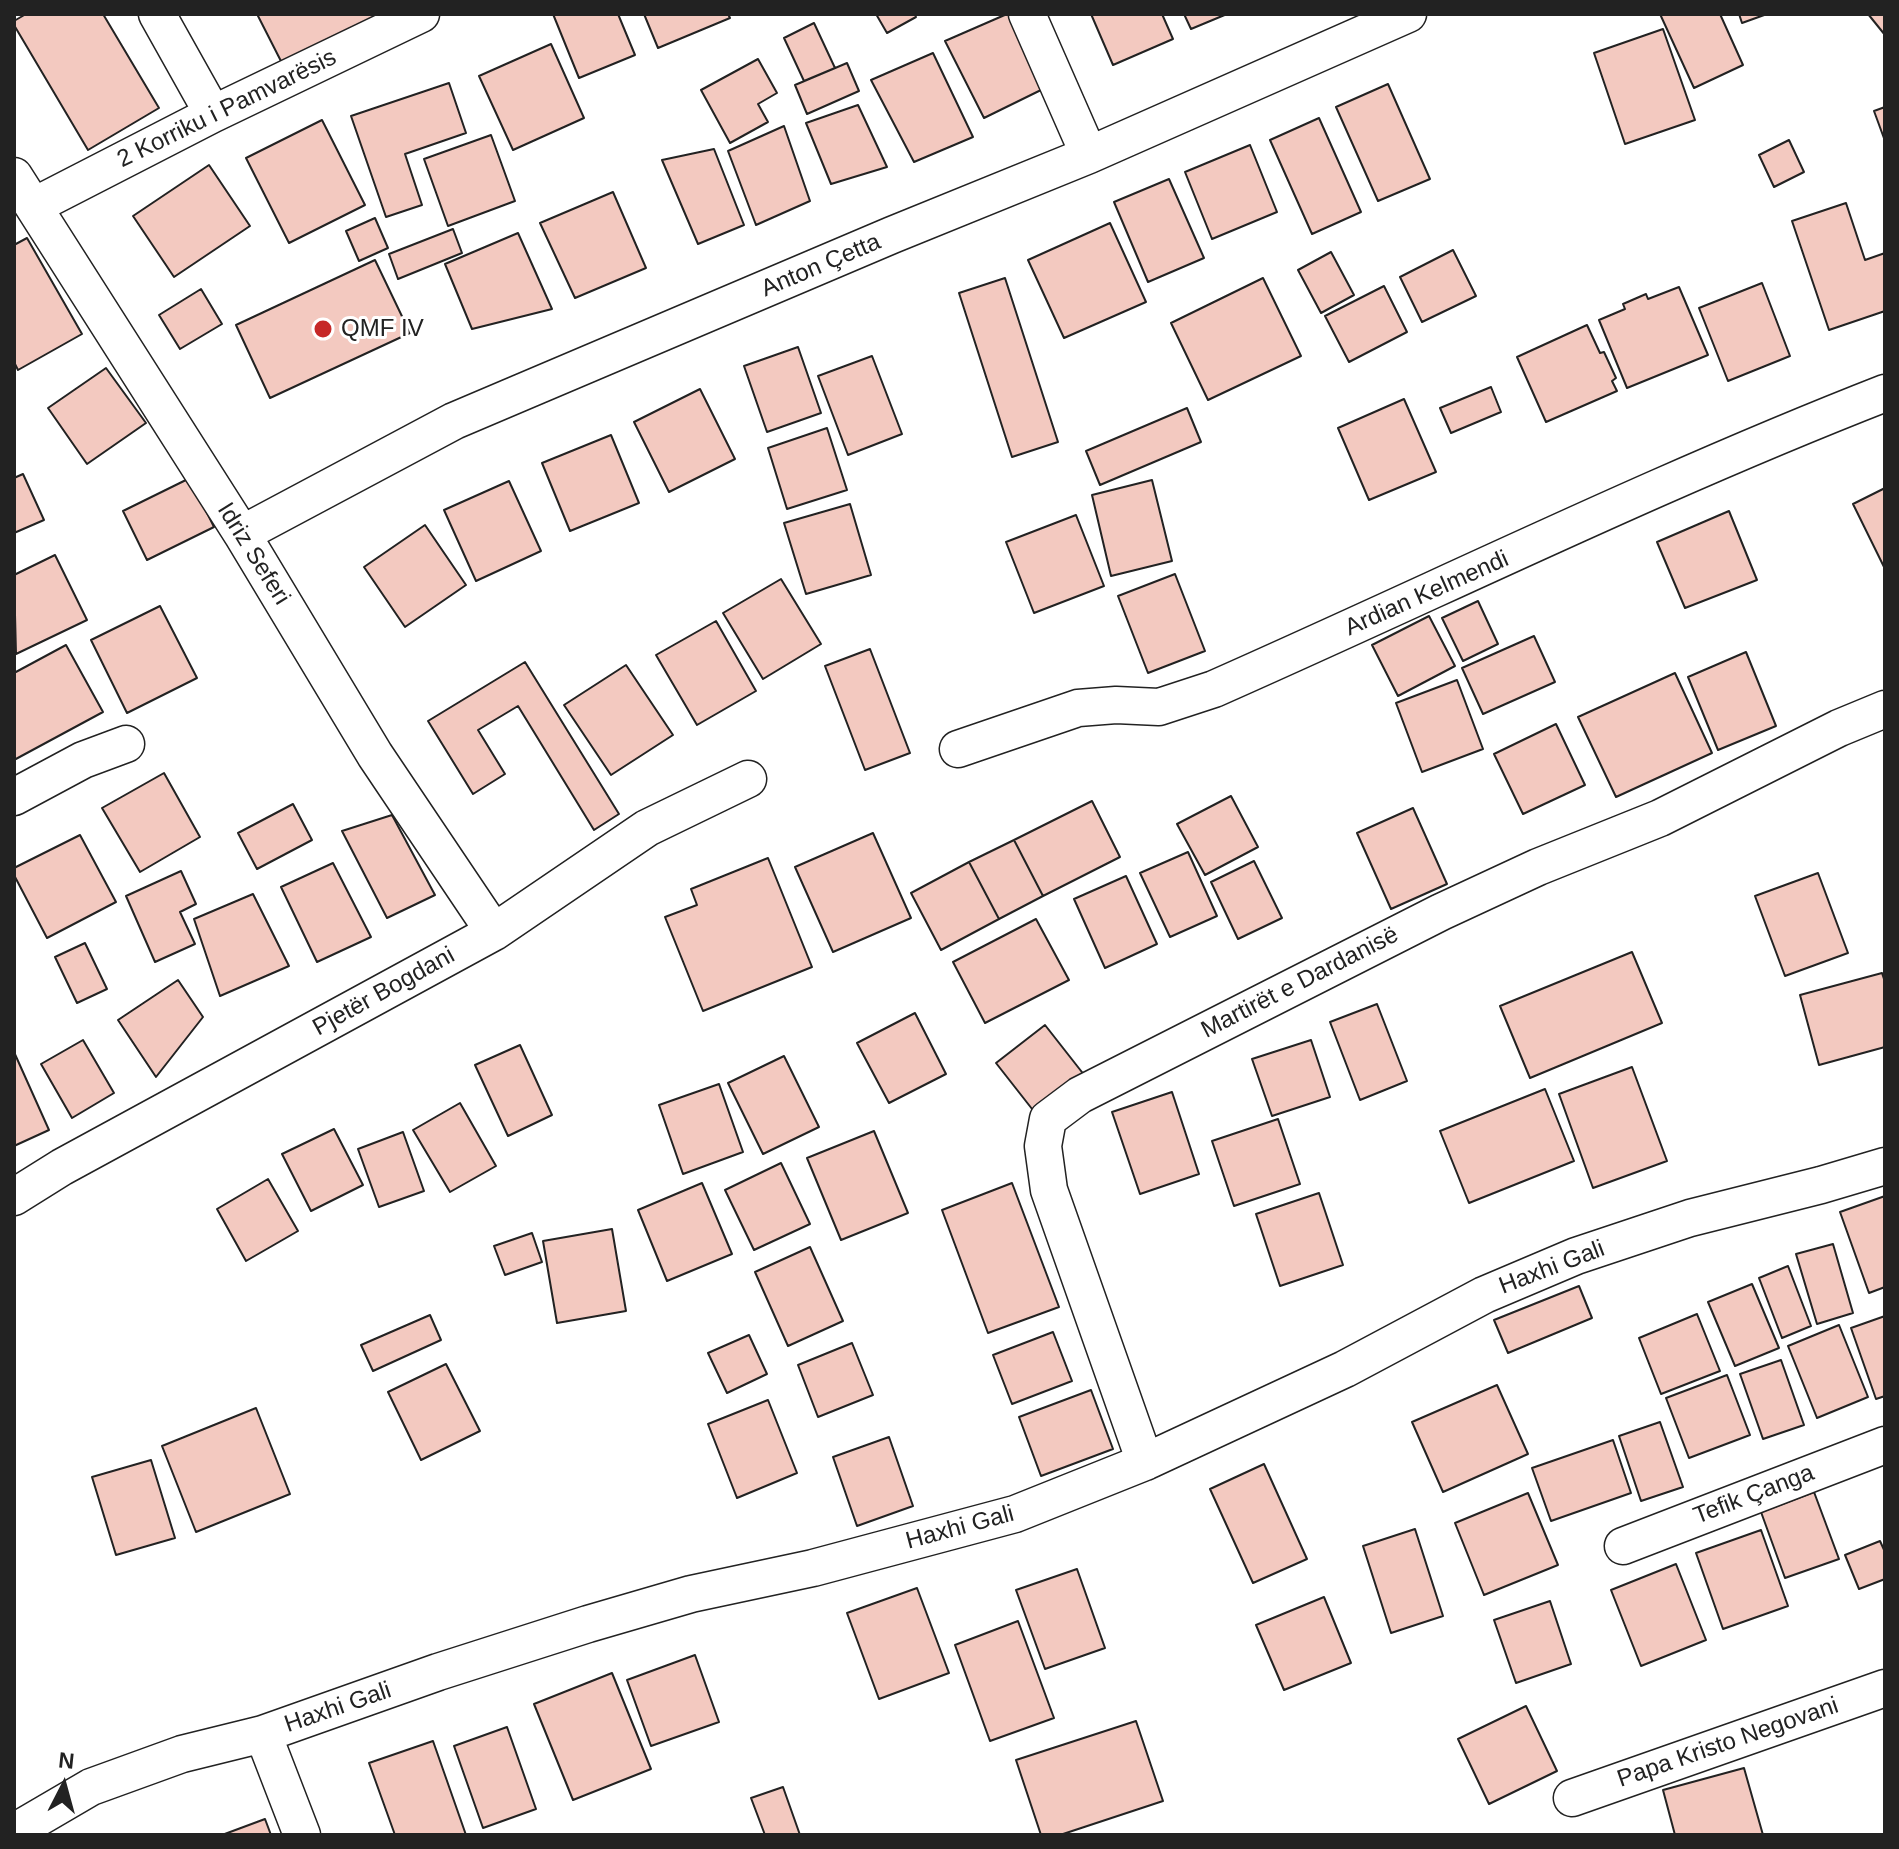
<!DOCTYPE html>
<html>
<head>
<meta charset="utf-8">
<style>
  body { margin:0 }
  #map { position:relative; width:1899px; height:1849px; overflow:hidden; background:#fff; font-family:Helvetica,sans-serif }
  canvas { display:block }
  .frame { position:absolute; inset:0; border:16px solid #222; pointer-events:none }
  .north { position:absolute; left:24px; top:1745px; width:80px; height:80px; -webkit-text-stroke:6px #fff; paint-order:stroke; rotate:6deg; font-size:22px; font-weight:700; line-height:32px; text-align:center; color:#222 }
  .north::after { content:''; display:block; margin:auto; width:28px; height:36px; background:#222; clip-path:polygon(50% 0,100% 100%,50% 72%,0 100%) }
</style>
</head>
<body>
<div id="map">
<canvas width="1899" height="1849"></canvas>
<div class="frame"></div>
<div class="north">N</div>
</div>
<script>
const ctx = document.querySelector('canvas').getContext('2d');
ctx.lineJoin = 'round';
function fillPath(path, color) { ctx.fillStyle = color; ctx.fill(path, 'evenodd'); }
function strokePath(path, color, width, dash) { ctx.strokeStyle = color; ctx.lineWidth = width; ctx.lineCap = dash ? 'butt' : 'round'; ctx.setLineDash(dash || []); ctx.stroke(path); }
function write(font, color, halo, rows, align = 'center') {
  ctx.font = font + ' Helvetica,sans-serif'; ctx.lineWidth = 6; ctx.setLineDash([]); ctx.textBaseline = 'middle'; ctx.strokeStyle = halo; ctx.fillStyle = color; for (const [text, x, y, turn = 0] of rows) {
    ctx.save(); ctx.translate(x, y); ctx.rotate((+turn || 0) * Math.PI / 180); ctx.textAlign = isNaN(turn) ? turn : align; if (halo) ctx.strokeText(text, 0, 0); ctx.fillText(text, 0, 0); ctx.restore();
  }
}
const building = new Path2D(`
  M26 14H103L159 108 88 150 14 25V21Z
  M257 14H396L286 71Z
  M553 14H618L635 55 579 78Z
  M644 14H728L730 18 658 48Z
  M876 14H914L916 17 887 33Z
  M1007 14H1011L1041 90 984 118 945 41Z
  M1091 14H1162L1173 39 1113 65Z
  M1184 14H1227L1191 29Z
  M1660 14H1720L1743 65 1694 88Z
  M1739 14H1767L1742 23Z
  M1868 14H1885V35Z
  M814 23 835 68 804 81 784 38Z
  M1663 29 1695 120 1625 144 1594 53Z
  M551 44 584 118 513 150 479 76Z
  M933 53 973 137 914 162 871 80Z
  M758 59 777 93 758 104 768 122 730 143 701 90Z
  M847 63 859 91 807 114 795 85Z
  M449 83 466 133 405 154 422 205 386 217 351 116Z
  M1388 84 1430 179 1378 201 1336 107Z
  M858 105 887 167 831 184 806 123Z
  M1885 107V141L1874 111Z
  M1319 118 1361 212 1312 234 1270 140Z
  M322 120 365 205 289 243 246 158Z
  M784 126 810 201 756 225 728 151Z
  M491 135 515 201 448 226 424 159Z
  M1789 140 1804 172 1774 187 1759 155Z
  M1250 145 1277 212 1212 239 1185 172Z
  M714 149 744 225 698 244 662 160Z
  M209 165 250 226 174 277 133 216Z
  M1169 179 1204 258 1148 282 1114 202Z
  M613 192 646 268 575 298 540 223Z
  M1846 203 1865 260 1885 253V311L1829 330 1792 221Z
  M375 218 388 248 359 261 346 231Z
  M1110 223 1146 302 1064 338 1028 260Z
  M453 229 462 253 398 279 389 254Z
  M518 233 552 309 472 329 445 264Z
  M27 238 82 334 18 370 14 362V245Z
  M1453 250 1476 296 1422 322 1400 277Z
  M1331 252 1354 295 1321 313 1298 270Z
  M375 260 410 333 270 398 236 325Z
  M1005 278 1058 442 1012 457 959 293Z
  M1263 278 1301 356 1208 400 1171 323Z
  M1762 283 1790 356 1728 381 1699 308Z
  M1384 286 1407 332 1349 362 1325 316Z
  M1679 287 1708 355 1627 388 1599 320 1625 309 1623 304 1646 294 1648 299Z
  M201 289 222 324 180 349 159 315Z
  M1587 325 1600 353 1604 352 1616 378 1612 381 1617 391 1546 422 1517 357Z
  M798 347 821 413 767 432 744 366Z
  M872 356 902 434 848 455 818 376Z
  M106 368 146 423 87 464 48 408Z
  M1491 387 1501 412 1451 433 1440 408Z
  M700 389 735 459 669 492 634 422Z
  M1404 399 1436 472 1369 500 1338 428Z
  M1187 408 1201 442 1100 485 1086 451Z
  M827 428 847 490 787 509 768 448Z
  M611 435 639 503 570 531 542 463Z
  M23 474 44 520 14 533V478Z
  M190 478 214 527 147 560 123 511Z
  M1152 480 1172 561 1111 576 1092 495Z
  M509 481 541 551 476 581 444 510Z
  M1885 488V569L1853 504Z
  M850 504 871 575 806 594 784 523Z
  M1729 511 1757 580 1685 608 1657 542Z
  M1076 515 1104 586 1034 613 1006 542Z
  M425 525 466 585 405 627 364 567Z
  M55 555 87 620 16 654 14 575Z
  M1175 574 1205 651 1148 673 1118 596Z
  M781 579 821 644 763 679 723 613Z
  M1478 601 1498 644 1463 661 1442 618Z
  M160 606 197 678 127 713 91 640Z
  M1429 616 1455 666 1398 696 1372 645Z
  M716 621 756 691 697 725 656 655Z
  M1534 636 1555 682 1483 714 1462 668Z
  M66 645 103 712 14 760V673Z
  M870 649 910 753 865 770 825 666Z
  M1746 652 1776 726 1718 750 1688 677Z
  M525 662 619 814 594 830 518 706 478 730 505 774 473 794 428 721Z
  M626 665 673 735 611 775 564 705Z
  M1675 673 1712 753 1616 797 1578 717Z
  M1457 680 1483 749 1422 772 1396 703Z
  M1556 724 1585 785 1523 814 1494 754Z
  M164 773 200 837 140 872 102 808Z
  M1231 796 1258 847 1205 875 1177 824Z
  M1092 801 1120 857 1043 896 1014 840Z
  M293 804 312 840 257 869 238 833Z
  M1413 808 1447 884 1391 909 1357 833Z
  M392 815 435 895 387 918 342 831Z
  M873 833 911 918 833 952 795 867Z
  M80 835 116 902 47 938 14 875V868Z
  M1014 840 1043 896 999 919 969 862Z
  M1188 852 1217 916 1170 937 1140 873Z
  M768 858 812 967 703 1011 665 917 697 905 691 889Z
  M1254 861 1282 918 1238 939 1211 882Z
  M969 862 999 919 941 950 911 893Z
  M333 863 371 937 317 962 281 887Z
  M181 871 196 904 180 912 195 944 155 962 126 896Z
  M1818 873 1848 953 1785 976 1755 896Z
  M1126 876 1157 944 1105 968 1074 899Z
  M253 894 289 966 220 996 194 919Z
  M1036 919 1069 980 985 1023 953 962Z
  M85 943 107 989 77 1003 55 957Z
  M1632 952 1662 1023 1530 1078 1500 1006Z
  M1882 973 1885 982V1047L1819 1065 1800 995Z
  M178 980 203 1017 156 1077 118 1020Z
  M1377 1004 1407 1081 1360 1100 1330 1022Z
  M915 1013 946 1074 889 1103 857 1043Z
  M1045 1025 1085 1076 1036 1114 996 1063Z
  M83 1040 114 1093 72 1118 41 1064Z
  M1311 1040 1330 1097 1272 1116 1252 1059Z
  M520 1045 552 1115 508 1136 475 1065Z
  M14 1052 49 1130 14 1146Z
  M784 1056 819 1127 763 1154 728 1083Z
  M1632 1067 1667 1161 1593 1188 1559 1094Z
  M719 1084 743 1152 683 1174 659 1105Z
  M1545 1089 1574 1161 1469 1203 1440 1131Z
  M1172 1092 1199 1174 1140 1194 1112 1112Z
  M460 1103 496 1166 450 1192 413 1130Z
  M1278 1119 1300 1184 1234 1206 1212 1141Z
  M334 1129 363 1185 311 1211 282 1154Z
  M874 1131 908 1213 841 1240 807 1158Z
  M403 1132 424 1191 379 1207 358 1149Z
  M781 1163 810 1224 754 1250 725 1190Z
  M268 1179 298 1231 246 1261 217 1209Z
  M702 1183 732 1254 667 1281 638 1210Z
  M1012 1183 1059 1307 988 1333 942 1210Z
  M1319 1193 1343 1265 1280 1286 1256 1214Z
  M1885 1196V1287L1869 1293 1840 1212Z
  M612 1229 626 1311 557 1323 543 1241Z
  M532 1233 542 1262 505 1275 494 1246Z
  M1833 1244 1853 1313 1817 1324 1796 1254Z
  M810 1247 843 1321 788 1346 755 1272Z
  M1788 1266 1811 1326 1782 1338 1759 1278Z
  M1752 1284 1779 1348 1735 1366 1708 1302Z
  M1579 1286 1592 1318 1508 1353 1494 1320Z
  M1697 1314 1720 1371 1661 1394 1639 1338Z
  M430 1315 441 1340 373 1371 361 1345Z
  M1885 1316V1396L1876 1399 1851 1328Z
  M1839 1325 1868 1397 1817 1418 1788 1346Z
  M1053 1332 1072 1381 1012 1404 993 1355Z
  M749 1335 767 1374 727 1393 708 1353Z
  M852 1343 873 1395 818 1417 798 1365Z
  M1781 1360 1804 1425 1763 1439 1740 1374Z
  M446 1364 480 1431 421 1460 388 1392Z
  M1727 1375 1750 1435 1689 1458 1666 1398Z
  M1497 1385 1528 1454 1443 1492 1412 1422Z
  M1091 1390 1113 1449 1041 1476 1019 1417Z
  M768 1400 797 1473 737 1498 708 1424Z
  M256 1408 290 1494 196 1532 162 1446Z
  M1660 1422 1683 1487 1641 1501 1619 1436Z
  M889 1437 913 1506 857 1526 833 1457Z
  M1613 1440 1631 1493 1551 1521 1532 1468Z
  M151 1460 175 1538 116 1555 92 1477Z
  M1264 1464 1307 1559 1253 1583 1210 1489Z
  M1814 1492 1839 1559 1785 1578 1761 1512Z
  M1528 1493 1558 1565 1484 1595 1455 1523Z
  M1415 1529 1443 1616 1391 1633 1363 1546Z
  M1761 1530 1788 1606 1723 1629 1696 1553Z
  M1880 1541 1885 1552V1579L1859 1589 1845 1555Z
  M1676 1564 1706 1640 1641 1666 1611 1590Z
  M1077 1569 1105 1648 1045 1669 1016 1590Z
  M917 1588 949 1673 879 1699 847 1613Z
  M1324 1597 1351 1663 1284 1690 1256 1625Z
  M1550 1601 1571 1664 1516 1683 1494 1620Z
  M1018 1621 1054 1718 990 1741 955 1645Z
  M695 1655 719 1722 651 1746 627 1680Z
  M612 1673 651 1769 573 1800 534 1704Z
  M1526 1706 1557 1771 1489 1804 1458 1739Z
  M1136 1721 1163 1801 1060 1835H1041L1016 1760Z
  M507 1727 536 1809 483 1828 454 1746Z
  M433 1741 466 1835H395L369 1763Z
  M1744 1768 1763 1835H1675L1663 1790Z
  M783 1787 800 1835H765L751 1798Z
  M265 1819 271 1835H222Z`);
fillPath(building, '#f3c9c0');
strokePath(building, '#222', 2);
const minor = new Path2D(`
  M157 14 213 114
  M1027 14 1089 155
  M14 176 242 534 375 755 494 932
  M34 206 213 114 421 14
  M242 534 454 421 892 235 1089 155 1408 14
  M958 749 1078 708 1116 705 1159 707 1214 689C1438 590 1657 482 1885 393
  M14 797 83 760 126 744
  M14 1197 62 1167 494 932 647 828 748 779
  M1145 1462 1049 1190 1043 1146 1048 1119 1080 1095 1441 912 1538 867 1660 818 1839 728 1885 709
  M1623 1546 1885 1445
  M263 1734 302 1835
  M1572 1798 1885 1688
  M14 1832 91 1787 182 1754 263 1734 438 1672 588 1624 691 1594 813 1568 1015 1514 1145 1462 1345 1369 1484 1295 1576 1256 1690 1218 1821 1185 1885 1166`);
strokePath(minor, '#222', 39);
strokePath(minor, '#fff', 36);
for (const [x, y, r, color] of [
  [323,329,10,"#c62828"]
]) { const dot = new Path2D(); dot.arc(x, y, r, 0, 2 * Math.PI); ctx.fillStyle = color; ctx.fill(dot); strokePath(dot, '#fff', 3); }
write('24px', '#222', '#fff', [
  ["2 Korriku i Pamvarësis",227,109,-26],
  ["Anton Çetta",821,266,-23],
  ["Idriz Seferi",253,554,58],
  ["Ardian Kelmendi",1427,594,-24],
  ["Martirët e Dardanisë",1300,983,-27],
  ["Pjetër Bogdani",384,992,-29],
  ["Haxhi Gali",1552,1268,-21],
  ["Tefik Çanga",1754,1495,-21],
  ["Haxhi Gali",960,1528,-15],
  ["Haxhi Gali",338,1708,-19],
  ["Papa Kristo Negovani",1728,1743,-19]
]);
write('24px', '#222', '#fff', [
  ["QMF IV",341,329]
], 'left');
</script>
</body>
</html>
